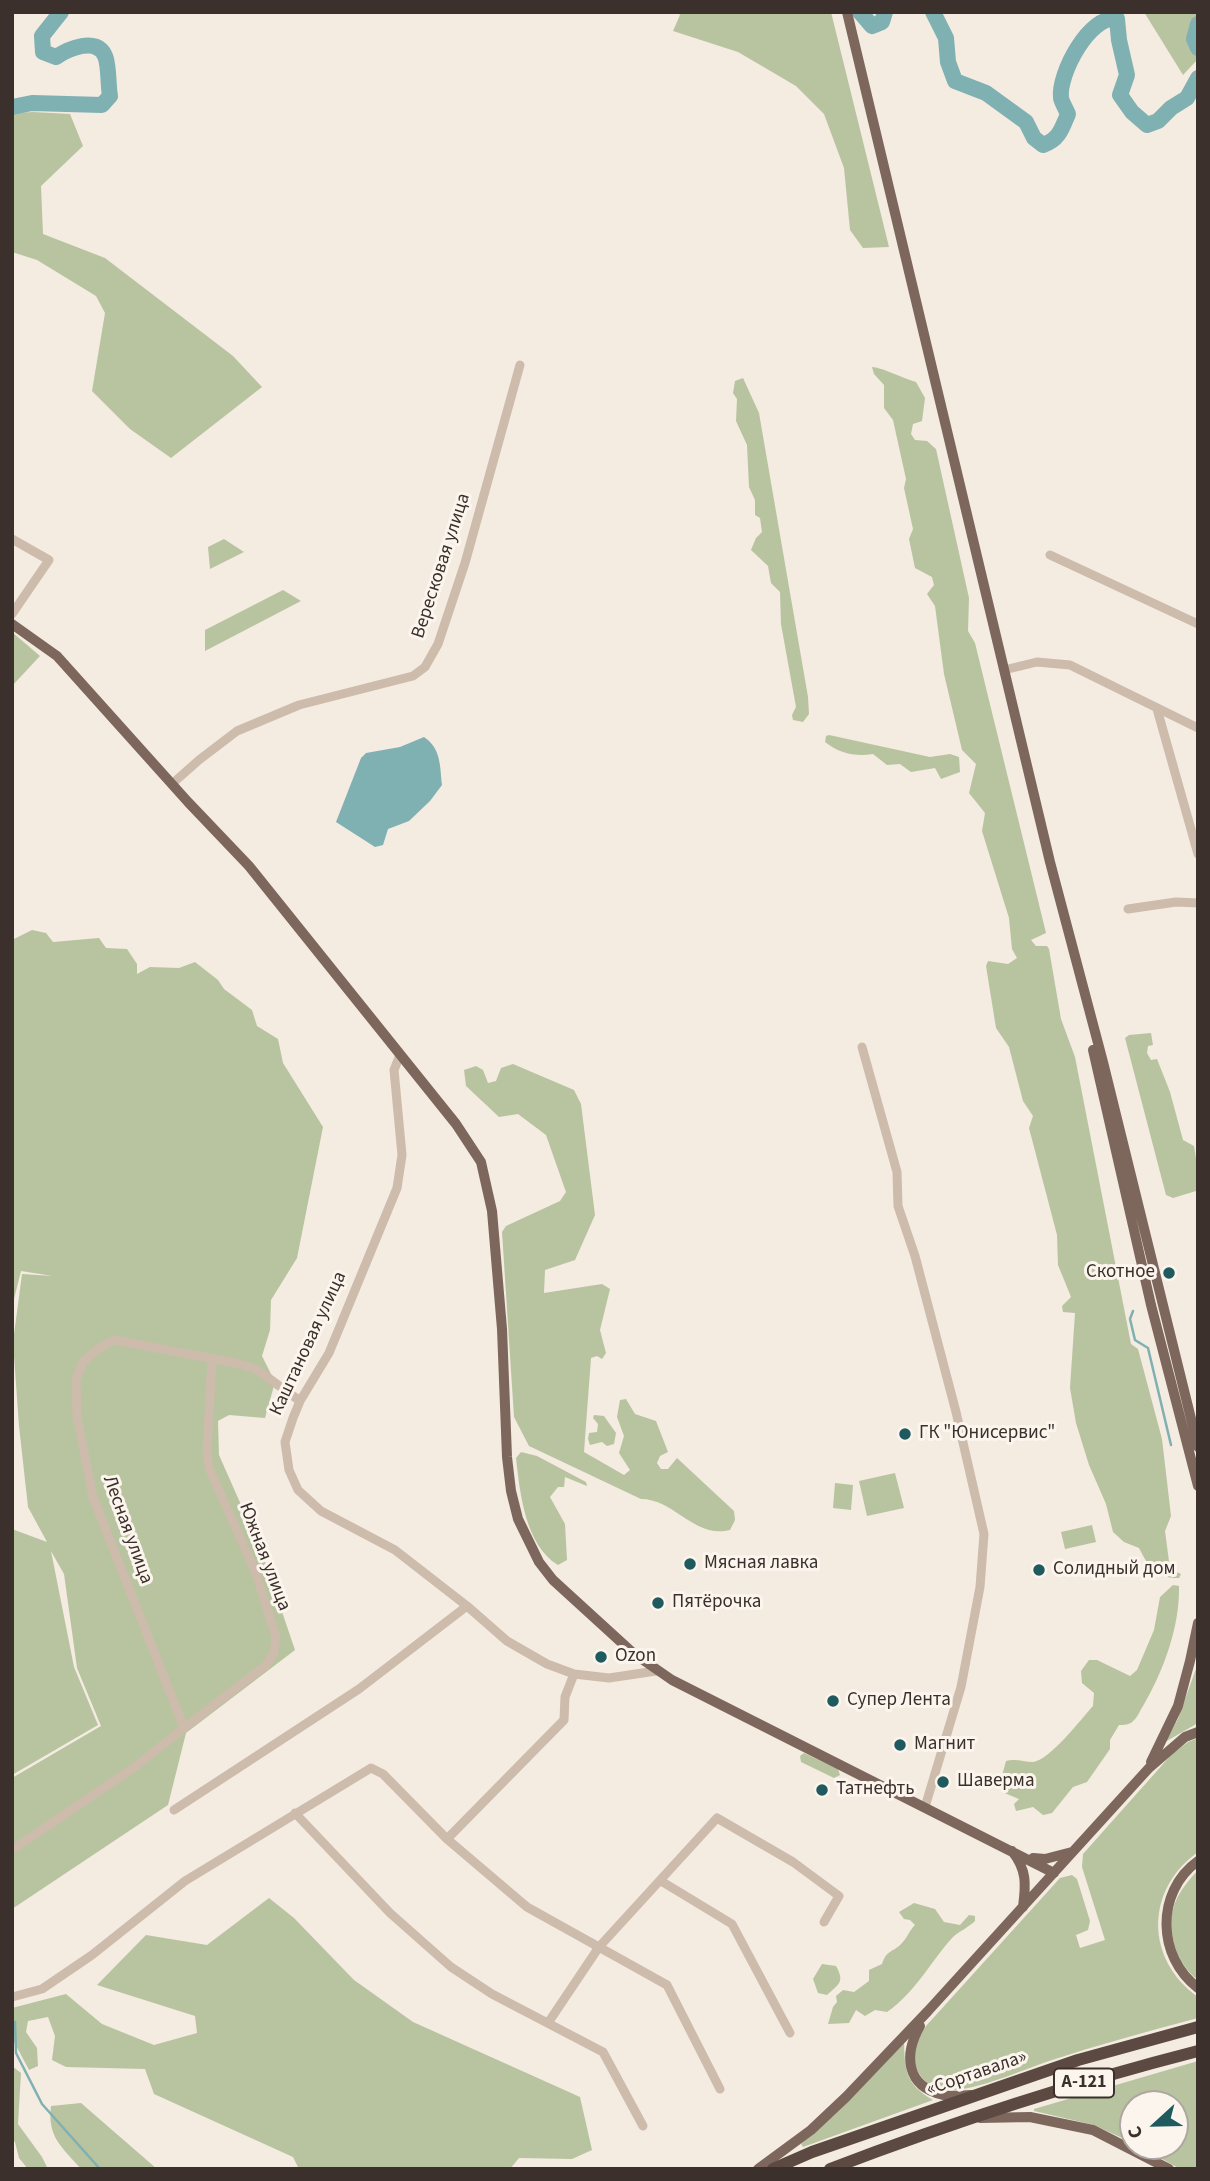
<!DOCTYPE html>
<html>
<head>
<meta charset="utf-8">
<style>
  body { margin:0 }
  #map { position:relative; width:1210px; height:2181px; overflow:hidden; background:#f4ebe1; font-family:"Source Sans 3",sans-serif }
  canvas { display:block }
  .frame { position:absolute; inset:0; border:14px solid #3b302b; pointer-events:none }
  .north { position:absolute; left:1119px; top:2090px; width:70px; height:70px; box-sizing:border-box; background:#fbf5ee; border:2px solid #aea6a0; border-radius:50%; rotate:248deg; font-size:19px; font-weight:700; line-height:28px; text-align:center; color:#3b302b }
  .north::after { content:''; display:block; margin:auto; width:24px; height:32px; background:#1f5a5e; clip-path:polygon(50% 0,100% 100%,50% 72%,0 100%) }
</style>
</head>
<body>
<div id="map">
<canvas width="1210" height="2181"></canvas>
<div class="frame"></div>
<div class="north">С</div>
</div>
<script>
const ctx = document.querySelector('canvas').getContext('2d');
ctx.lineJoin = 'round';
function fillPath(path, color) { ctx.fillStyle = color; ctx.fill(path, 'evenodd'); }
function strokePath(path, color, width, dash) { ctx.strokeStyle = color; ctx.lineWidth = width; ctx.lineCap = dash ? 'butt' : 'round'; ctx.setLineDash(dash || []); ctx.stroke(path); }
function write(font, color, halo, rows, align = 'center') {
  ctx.font = font + ' "Source Sans 3",sans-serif'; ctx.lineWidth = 6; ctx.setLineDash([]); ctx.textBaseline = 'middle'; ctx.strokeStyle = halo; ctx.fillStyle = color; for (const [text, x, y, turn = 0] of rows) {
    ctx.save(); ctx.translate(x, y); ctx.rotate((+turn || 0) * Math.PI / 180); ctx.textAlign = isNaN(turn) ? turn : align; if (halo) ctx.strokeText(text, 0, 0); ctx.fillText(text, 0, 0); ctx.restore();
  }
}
fillPath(new Path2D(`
  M678 12H831L889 247 863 248 850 230 844 168 824 114 796 86 738 52 673 31 680 15Z
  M1144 12H1198V59L1183 75Z
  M33 112 70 114 83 146 41 186 43 234 105 258 233 356 262 387 171 458 130 429 92 391 105 313 96 296 37 260 12 252V113Z
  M872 367C881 367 905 379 916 382L925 398 922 421 913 424 911 434 915 440 927 441 936 449 969 598 968 631 975 643 1046 933 1031 940 1036 946H1047L1049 949 1061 1019 1075 1057 1131 1344 1138 1349 1162 1439 1171 1516 1165 1531 1170 1569 1181 1574 1179 1578C1154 1578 1150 1569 1139 1548L1124 1542 1113 1532 1106 1504 1089 1465 1076 1423 1070 1388 1075 1313 1063 1312 1062 1306 1071 1297 1058 1265 1057 1235 1029 1128 1033 1116 1023 1101 1009 1047 996 1028 986 966 988 961 1008 964 1017 958 1012 949 1009 918 982 831 985 813 969 793 976 764 962 750 944 674 935 606 927 594 934 585 932 577 915 568 909 539 913 529 904 488 906 479 893 420 884 408V385L874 374Z
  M743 378 759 413 808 697 809 714 803 722 793 720 792 715 796 707 781 624 780 592 771 583 768 566 751 550 756 538 762 532 760 518 755 515V500L749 487 747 445 736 421 737 399 733 393 735 381Z
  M224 539 244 552 210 569 208 547Z
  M283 590 301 601 205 651V630Z
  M12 632 40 656 12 686Z
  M829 735 930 757 950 754 959 757 960 772 941 779 935 768 911 772 900 764 887 765 873 754C855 757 839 753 825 742L826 736Z
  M32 930 46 933 53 942 99 938 106 948 127 949 137 964V974L150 967 179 968 195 962 218 980 224 989 252 1010 257 1026 278 1039 283 1063 323 1127 297 1258 271 1300 270 1330 262 1356 275 1382 265 1418 229 1415 218 1421 219 1455 261 1550 295 1650 186 1733 168 1805 12 1909V1778L101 1726 77 1668 64 1574 51 1551 74 1667 98 1725 12 1775V1529L47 1542 28 1507 19 1426 13 1342 22 1274 53 1276 21 1271 12 1307V940Z
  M1151 1033 1153 1045 1148 1046 1147 1053 1151 1060 1157 1059 1170 1092 1183 1140 1194 1146 1198 1171 1196 1191 1173 1198 1166 1195 1125 1038 1129 1035Z
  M513 1064 574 1090 581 1104 595 1215 575 1260 545 1270 544 1293 602 1284 610 1289 600 1330 606 1353 602 1359 597 1356 591 1358 584 1452 624 1475 630 1470 619 1453 624 1436 617 1417 620 1400 626 1399 635 1414 656 1421 668 1452 660 1456 657 1463 661 1469H668L677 1458 734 1511 735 1520 730 1530C694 1539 675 1499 641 1499L529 1446 514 1417 502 1232 506 1226 560 1201 566 1192 546 1135 518 1114 499 1117 466 1086 464 1070 476 1066 483 1070 488 1083 496 1081 501 1068Z
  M594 1415 604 1416 616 1433 614 1444 607 1446 602 1442 590 1445 588 1439 589 1433 597 1432 598 1424 593 1418Z
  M521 1452 537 1456 586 1482 587 1486 565 1477 564 1487H558L550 1497 565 1524 567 1560 558 1565C525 1545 520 1493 516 1458Z
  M895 1473 904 1508 867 1516 859 1481Z
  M835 1483 853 1485 851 1510 833 1508Z
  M1092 1525 1096 1542 1065 1549 1061 1532Z
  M1173 1585 1179 1586C1180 1627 1163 1672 1143 1706 1140 1710 1138 1717 1134 1720 1130 1725 1124 1725 1119 1725L1110 1740V1749L1087 1782 1073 1787 1052 1813 1043 1815 1033 1807 1016 1811 1014 1804 1019 1799 1002 1792 1000 1783 1006 1761C1017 1758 1023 1762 1033 1762 1049 1761 1082 1718 1093 1706L1094 1693 1082 1683 1081 1671 1089 1660H1097L1130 1676 1137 1670 1154 1630 1160 1597Z
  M1198 1663V1723L1165 1742 1178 1719Z
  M1198 1738V1852C1145 1890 1145 1959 1198 1997V2018C1148 2031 1098 2045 1049 2061 1022 2070 974 2092 946 2090 928 2089 914 2073 914 2055 914 2044 921 2035 926 2026L1060 1878 1072 1875 1077 1879 1090 1921 1088 1930 1076 1935 1080 1948 1105 1940 1082 1867 1083 1854 1172 1754 1188 1742Z
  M804 1753 838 1769 840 1775 834 1778 801 1762 800 1756Z
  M1198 1870V1980C1176 1964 1165 1927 1175 1903 1180 1890 1189 1880 1198 1870Z
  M269 1898 294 1918 354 1980 413 2022 580 2097 592 2150 572 2159 519 2158 510 2169H299L293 2157 154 2094 145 2069 66 2067 52 2060 55 2036 48 2017 28 2021 26 2032 37 2048 38 2066 29 2070 12 2038V2008L66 1994 102 2024 154 2045 197 2033 195 2016 97 1985 146 1935 207 1945Z
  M914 1903 935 1909 944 1922 960 1925 969 1915 975 1916V1921C968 1928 959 1931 953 1937 930 1962 916 1992 887 2012L875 2010 865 2016 856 2010 849 2023 828 2024 833 2007 837 2002 836 1996 843 1990 854 1992 869 1981V1970L882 1964C887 1949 893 1953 902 1943 907 1938 909 1931 915 1925L910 1920 904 1919 899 1912Z
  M822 1964 836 1966C845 1982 839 1984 827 1995L818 1993 813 1979Z
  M904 2042C905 2070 905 2084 933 2100L803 2147 801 2144Z
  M1198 2061V2169H1180L1139 2146H1175V2104H1133V2143L1094 2125 1034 2111V2109Z
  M12 2066 21 2073 18 2124 42 2157 48 2169H28L19 2158 15 2142 12 2139Z
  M81 2103 157 2169H81C62 2147 47 2137 51 2106Z`), '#b8c4a0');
fillPath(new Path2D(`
  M424 737C441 748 440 766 442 785L430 801 409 821 388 829 383 845 375 847 336 822 361 758 366 753 400 747Z`), '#7fb0b2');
strokePath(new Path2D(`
  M1133 1311 1130 1319 1135 1340 1148 1348 1171 1445
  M15 2022 16 2053 42 2104 100 2169`), '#7fb0b2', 2.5);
strokePath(new Path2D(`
  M860 12 872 26 882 22 885 12
  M933 12 946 38 948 62 955 81 986 93 1026 122 1034 138 1043 145C1059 140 1062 128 1068 114 1066 109 1062 103 1061 98 1058 74 1090 14 1117 19L1119 40 1127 75 1120 95 1132 112 1147 125 1158 121 1171 108 1187 98 1198 78
  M1198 24 1194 39 1198 48
  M12 107 32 103 102 105 110 96C108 86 109 64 105 56 97 36 68 49 56 57L43 52 42 36 61 12`), '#7fb0b2', 16);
strokePath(new Path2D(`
  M12 539 49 560 12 614
  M1050 555 1198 624
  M1004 670 1037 662 1070 665 1198 728
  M1157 709 1198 854
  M173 783 199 760 237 731 299 705 413 676 425 667 438 644 465 563 520 365
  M1128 909 1176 902 1198 903
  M862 1047 897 1172 898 1206 915 1256 956 1412 984 1534 980 1587 961 1687 925 1807
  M400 1055 394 1070 402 1155 397 1188 329 1353 300 1401 293 1418 285 1442 289 1470 298 1490 321 1511 395 1550 467 1606 507 1641 547 1664 574 1674 609 1678 656 1671
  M184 1728 266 1665 274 1653 276 1637 256 1573 209 1468 207 1452 212 1358
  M174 1810 359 1689 467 1606
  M295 1813 390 1913 451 1967 492 1994 603 2052 643 2126
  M447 1839 527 1907 667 1985 720 2089
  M12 1850 136 1766 184 1728 93 1497 77 1416 76 1380 83 1362 98 1349 114 1340 236 1363 256 1369 300 1401
  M661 1881 732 1924 790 2033
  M12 1997 42 1989 92 1955 185 1881 371 1768 383 1774 447 1839 564 1720 565 1697 574 1674
  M548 2023 599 1947 717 1818 793 1862 839 1896 824 1922`), '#cdbbac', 9);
strokePath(new Path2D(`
  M847 12 1050 862 1103 1062 1198 1447
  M12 624 57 656 188 802 249 866 456 1124 481 1162 492 1211 502 1329 507 1457 511 1491 518 1519 539 1562 553 1580 633 1653 672 1680 1054 1873
  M1093 1050 1151 1305 1198 1486
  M1151 1762 1178 1706 1190 1661 1198 1623
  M1012 1851C1027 1870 1026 1884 1023 1907
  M1033 1858 1045 1859 1072 1852
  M1198 1861C1155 1892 1157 1957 1198 1988
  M920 2026C904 2054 905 2086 943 2095 952 2097 962 2095 971 2095
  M980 2118 1030 2117 1093 2130 1169 2169
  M758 2169 811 2130 846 2097 928 2011 1149 1768 1185 1737 1198 1732`), '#7d675c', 10);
strokePath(new Path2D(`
  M773 2169 812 2152 1078 2060 1198 2027
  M830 2169C950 2123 1073 2083 1198 2051`), '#5c4a42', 12);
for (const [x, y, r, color] of [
  [1169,1273,7,"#1f5a5e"],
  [905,1434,7,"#1f5a5e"],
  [690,1564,7,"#1f5a5e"],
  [1039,1570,7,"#1f5a5e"],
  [658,1603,7,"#1f5a5e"],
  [601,1657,7,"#1f5a5e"],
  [833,1701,7,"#1f5a5e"],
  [900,1745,7,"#1f5a5e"],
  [943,1782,7,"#1f5a5e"],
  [822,1790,7,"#1f5a5e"]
]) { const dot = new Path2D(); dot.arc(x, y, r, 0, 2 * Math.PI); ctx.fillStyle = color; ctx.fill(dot); strokePath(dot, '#fbf5ee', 2.5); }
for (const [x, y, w] of [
  [1084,2083,60]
]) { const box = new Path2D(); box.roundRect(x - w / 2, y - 14.5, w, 29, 5); ctx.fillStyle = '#fbf5ee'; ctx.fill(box); strokePath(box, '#3b302b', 2); }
write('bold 18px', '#3b302b', null, [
  ["А-121",1084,2083]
]);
write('19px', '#3b302b', '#fbf5ee', [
  ["Вересковая улица",442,566,-72],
  ["Каштановая улица",309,1344,-65],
  ["Лесная улица",127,1530,70],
  ["Южная улица",264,1557,69],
  ["«Сортавала»",977,2074,-19]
]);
write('19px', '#3b302b', '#fbf5ee', [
  ["Скотное",1155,1273,"right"],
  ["ГК \"Юнисервис\"",919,1434],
  ["Мясная лавка",704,1564],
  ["Солидный дом",1053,1570],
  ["Пятёрочка",672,1603],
  ["Ozon",615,1657],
  ["Супер Лента",847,1701],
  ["Магнит",914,1745],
  ["Шаверма",957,1782],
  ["Татнефть",836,1790]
], 'left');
</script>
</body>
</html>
